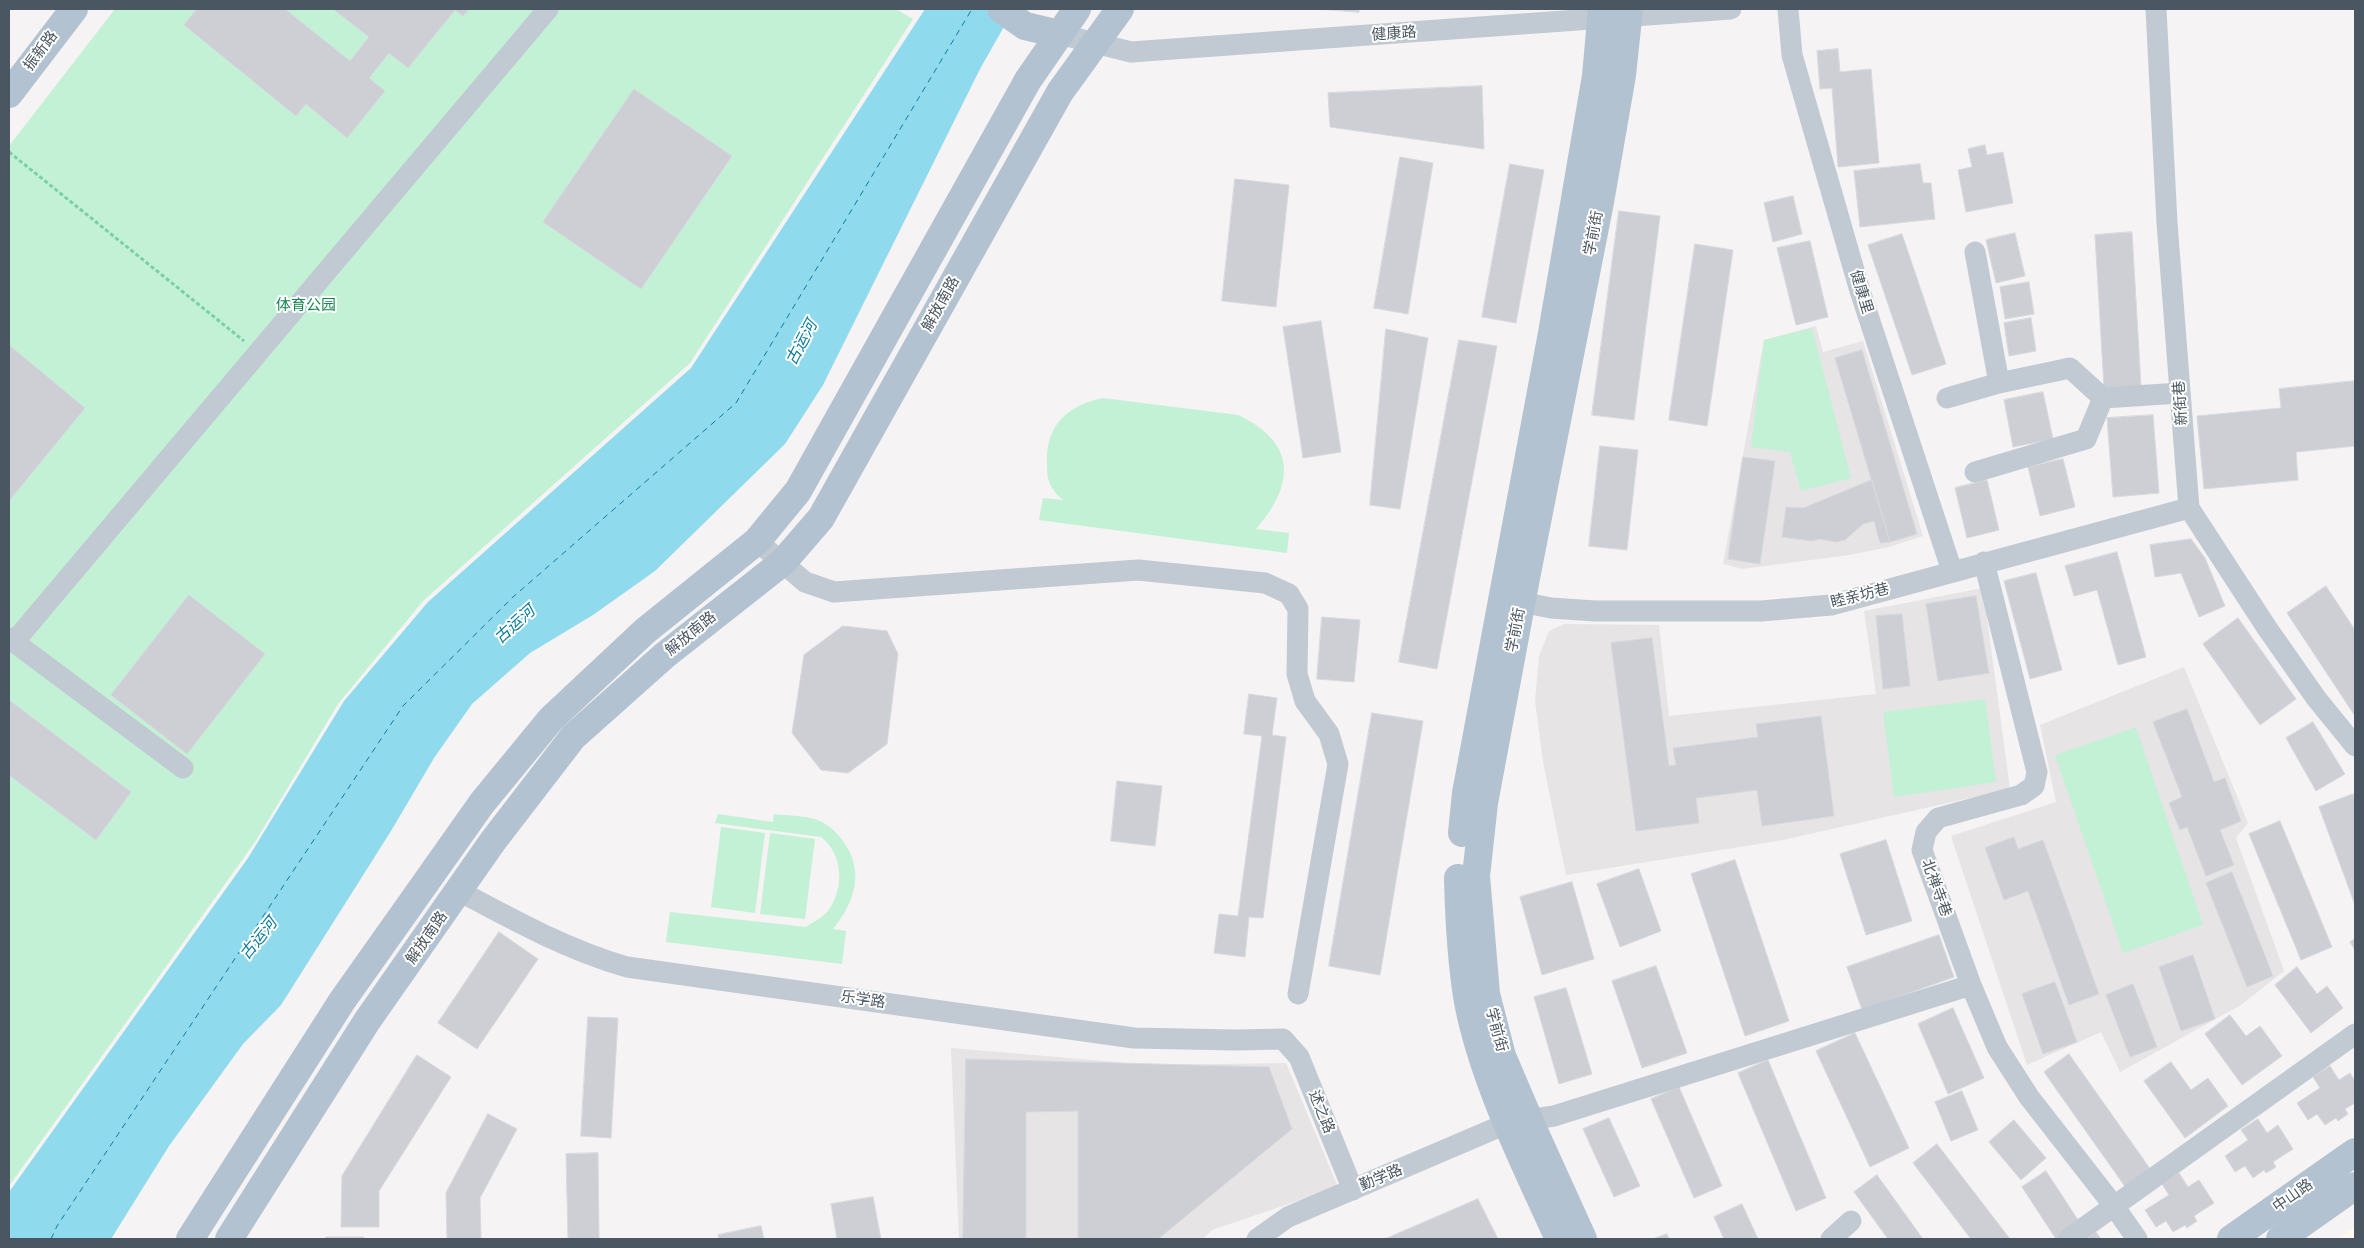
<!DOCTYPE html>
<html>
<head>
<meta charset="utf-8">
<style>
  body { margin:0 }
  #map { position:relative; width:2364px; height:1248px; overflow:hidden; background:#f5f3f3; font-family:Arial,sans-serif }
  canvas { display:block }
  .frame { position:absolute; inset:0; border:10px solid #4a5661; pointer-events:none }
</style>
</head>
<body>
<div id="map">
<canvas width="2364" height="1248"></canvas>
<div class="frame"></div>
</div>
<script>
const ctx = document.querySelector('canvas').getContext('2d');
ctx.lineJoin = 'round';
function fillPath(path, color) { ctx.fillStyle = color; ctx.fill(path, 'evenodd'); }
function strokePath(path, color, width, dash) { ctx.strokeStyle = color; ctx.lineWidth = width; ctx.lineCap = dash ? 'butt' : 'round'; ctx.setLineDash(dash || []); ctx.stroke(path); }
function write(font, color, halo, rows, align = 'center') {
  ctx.font = font + ' Arial,"Noto Sans SC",sans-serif'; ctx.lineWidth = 4; ctx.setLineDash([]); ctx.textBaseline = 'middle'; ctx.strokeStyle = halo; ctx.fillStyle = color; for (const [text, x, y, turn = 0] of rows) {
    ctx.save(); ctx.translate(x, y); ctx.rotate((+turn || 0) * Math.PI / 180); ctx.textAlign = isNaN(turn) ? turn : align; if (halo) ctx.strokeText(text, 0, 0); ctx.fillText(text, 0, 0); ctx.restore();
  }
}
fillPath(new Path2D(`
  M2355 1227V1239H2337Z`), '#fdf9ef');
fillPath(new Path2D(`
  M1816 326 1823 352 1863 341 1923 536 1889 547 1849 555 1742 569 1723 564 1764 340Z
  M1983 588 2010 789 1783 840 1566 875 1543 762 1535 701 1539 656 1549 631 1564 624 1659 625 1669 716 1876 694 1864 611Z
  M2184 667 2248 823 2236 838 2284 971 2241 1005 2120 1072 2101 1032 2027 1065 1951 836 2056 802 2040 725Z
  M951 1048 1152 1065 1286 1063 1338 1187 1212 1230 1203 1239H959Z`), '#e6e4e5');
fillPath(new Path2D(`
  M115 9H896L913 19 690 363 423 601 338 704 255 842 9 1186V146Z
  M1812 328 1851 478 1801 491 1790 452 1751 447 1764 340Z
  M1103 398 1238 415C1296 442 1296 484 1256 529L1289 533 1287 553 1039 520 1043 498 1063 500C1060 497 1055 493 1053 489 1047 481 1047 472 1047 462 1046 425 1068 405 1103 398Z
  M1985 699 1996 782 1894 797 1883 712Z
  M2136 727 2203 925 2123 953 2055 755Z
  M718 814 773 822 774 814C787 816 808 815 820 821 829 825 837 833 843 841 865 871 855 902 833 929L846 931 842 964 666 942 670 912 806 927C813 922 823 917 828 911 845 888 843 854 821 837L715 823Z
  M721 827 765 833 755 913 711 907Z
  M770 833 815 839 805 919 760 914Z`), '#c3f1d5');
fillPath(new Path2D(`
  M925 9H1014L980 69 823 385 785 444 655 571 593 615 530 653 472 704 434 758 391 831 281 1005 243 1044 169 1146 111 1239H9V1192L248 858 344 701 428 602 691 368Z`), '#90daee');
strokePath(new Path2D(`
  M51 1239 57 1226 403 706 513 597 736 403 972 9`), '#0c7c9b', 1, [6, 5]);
const building = new Path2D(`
  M197 9H285L350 61 369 37 333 9H469L463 16 455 10 408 68 389 53 369 78 385 91 347 138 306 104 296 116 184 25Z
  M1320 9H1359V12Z
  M1838 49 1840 72 1871 69 1879 163 1838 167 1832 88 1820 89 1817 51Z
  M1482 86 1484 149 1330 127 1328 93Z
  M634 89 732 156 641 289 543 222Z
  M1985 145 1987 155 2003 152 2013 203 1966 212 1958 170 1972 167 1968 149Z
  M1400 157 1433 163 1408 314 1374 308Z
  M1510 164 1544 170 1516 323 1482 317Z
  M1920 164 1923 183H1931L1935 219 1860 227 1854 171Z
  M1235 179 1289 185 1276 307 1222 301Z
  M1793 196 1802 234 1773 242 1764 203Z
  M1619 211 1660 216 1634 420 1592 415Z
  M2132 232 2141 386 2104 388 2095 235Z
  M2015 233 2025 276 1996 283 1986 240Z
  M1902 234 1946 364 1912 375 1868 245Z
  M1810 241 1828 317 1796 325 1777 248Z
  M1695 244 1733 250 1707 426 1669 420Z
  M2029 282 2034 314 2005 319 2000 287Z
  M2031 318 2036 351 2009 356 2004 323Z
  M1321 321 1341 452 1303 458 1283 327Z
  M1386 329 1428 338 1400 509 1370 505Z
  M1459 340 1497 346 1437 669 1399 662Z
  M9 345 85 408 9 501Z
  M1862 350 1917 534 1890 542 1835 358Z
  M2355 381V446L2296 452 2298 480 2204 489 2197 416 2281 408 2279 389Z
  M2043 392 2053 439 2013 447 2004 400Z
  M2153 415 2159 493 2113 497 2107 418Z
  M1600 446 1638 450 1627 550 1589 546Z
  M1743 457 1775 461 1760 564 1728 559Z
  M2063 459 2075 507 2040 516 2028 467Z
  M1872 480 1890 542 1880 543 1874 521 1863 524 1845 540 1836 542 1820 539 1811 541 1782 537 1786 507 1803 508Z
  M1987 480 1999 530 1967 538 1955 488Z
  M2191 539 2205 558 2225 606 2199 617 2181 573 2155 577 2150 545Z
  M2117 552 2146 657 2118 665 2097 590 2074 596 2065 566Z
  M2036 573 2062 670 2030 679 2004 581Z
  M2326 586 2355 630V716L2287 613Z
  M189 595 265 654 187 754 111 695Z
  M1976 596 1989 673 1938 681 1926 604Z
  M1902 614 1910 686 1883 689 1876 616Z
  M1322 617 1360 620 1354 682 1317 679Z
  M2238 618 2296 699 2260 725 2203 644Z
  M843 626 887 631 898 654 887 744 848 773 821 770 792 733 804 655Z
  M1652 638 1669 766 1676 765 1673 748 1758 737 1756 724 1821 716 1834 816 1762 826 1757 790 1696 798 1699 823 1636 831 1611 643Z
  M1249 694 1277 698 1272 735 1286 737 1263 918 1249 917 1245 957 1214 953 1219 914 1238 916 1262 736 1244 734Z
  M9 700 131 792 96 840 9 775Z
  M2187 709 2214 782 2225 778 2241 821 2220 830 2234 865 2206 876 2187 827 2180 830 2169 803 2182 797 2153 722Z
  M1372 713 1423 721 1380 975 1329 966Z
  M2313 722 2345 774 2316 791 2286 738Z
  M1117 781 1162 786 1155 846 1111 841Z
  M2353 794 2355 800V905L2319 807Z
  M2280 821 2332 947 2301 960 2249 834Z
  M2014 837 2018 849 2043 840 2099 994 2069 1005 2028 891 2004 900 1985 848Z
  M1886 840 1912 921 1866 935 1840 854Z
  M1735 860 1789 1021 1745 1036 1691 874Z
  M1639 869 1661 931 1620 947 1597 884Z
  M2232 872 2273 976 2247 987 2206 883Z
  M1572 882 1594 959 1542 975 1520 897Z
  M499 932 538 959 477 1049 438 1023Z
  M1939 935 1954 977 1862 1010 1847 967Z
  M2355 939V950L2350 942Z
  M2193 955 2215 1019 2181 1031 2159 967Z
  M1656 966 1687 1053 1642 1068 1612 981Z
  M2297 967 2317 994 2327 986 2343 1008 2311 1033 2275 985Z
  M2055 982 2077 1042 2043 1054 2022 994Z
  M2133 984 2157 1047 2130 1057 2106 995Z
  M1566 988 1592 1074 1559 1084 1534 997Z
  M1953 1008 1984 1078 1948 1094 1918 1024Z
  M2230 1015 2246 1036 2260 1026 2282 1056 2242 1085 2205 1034Z
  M588 1017 618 1018 611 1138 581 1136Z
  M1855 1033 1909 1148 1870 1167 1816 1051Z
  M2069 1054 2151 1170 2126 1188 2044 1072Z
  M417 1055 451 1077 379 1191V1227H341L342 1176Z
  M966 1059 1269 1067 1292 1129 1158 1239H1078V1111L1026 1112V1239H963Z
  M1768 1060 1826 1198 1796 1211 1738 1073Z
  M2171 1062 2191 1090 2208 1078 2228 1106 2185 1138 2144 1081Z
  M2330 1066 2339 1080 2350 1073 2355 1081V1103L2345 1109 2348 1114 2338 1121 2336 1118 2325 1125 2317 1114 2308 1120 2297 1103 2320 1088 2313 1077Z
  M1679 1087 1722 1186 1694 1198 1651 1099Z
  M1962 1091 1978 1130 1951 1141 1935 1102Z
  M488 1114 517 1129 480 1198 481 1239H447L446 1193Z
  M1609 1118 1640 1186 1614 1197 1583 1129Z
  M2258 1119 2267 1133 2278 1125 2293 1149 2273 1162 2276 1167 2266 1173 2264 1170 2253 1178 2245 1166 2235 1172 2225 1156 2248 1140 2241 1130Z
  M2014 1120 2046 1158 2021 1180 1989 1142Z
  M1937 1144 2010 1239H1971L1913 1163Z
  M598 1153 599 1239H568L566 1154Z
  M2046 1171 2080 1223 2056 1239 2022 1187Z
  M2179 1173 2188 1187 2199 1180 2214 1203 2194 1216 2197 1221 2187 1228 2185 1225 2173 1232 2166 1221 2156 1227 2145 1210 2169 1195 2162 1184Z
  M1877 1175 1923 1239H1888L1854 1192Z
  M873 1197 881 1239H837L831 1204Z
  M1478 1199 1498 1239H1385Z
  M1742 1204 1758 1239H1724L1714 1217Z
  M761 1226 764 1239H719L718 1235Z
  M2096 1232 2101 1239H2086Z
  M1667 1234 1669 1239H1653Z
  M326 1237H364V1239H326Z`);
fillPath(building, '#cdcfd5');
strokePath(building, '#d7d9de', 1);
strokePath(new Path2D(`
  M9 152 244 341`), '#7ad0a6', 3, [4, 2.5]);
strokePath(new Path2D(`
  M1788 9 1792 55 1860 291 1952 571
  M2156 9 2167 223 2189 508 2267 628 2316 698 2355 746
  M1059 34 1131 52 1731 9
  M1975 252 1999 383
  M1947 398 1999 383 2070 368 2103 398 2180 393
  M1975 472 2086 439 2103 398
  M757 541 805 582 834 592 1138 570 1265 583 1289 594 1298 609 1297 674 1305 701 1329 734 1338 764 1298 994
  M1984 562 2037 772 2034 786 2021 795 1938 818 1926 832 1922 850 1971 985 1997 1047 2029 1097 2114 1206 2137 1239
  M1521 602 1551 608 1595 611H1761L1831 605 2189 508
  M9 638 14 642 548 9
  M14 642 183 768
  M459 891C513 920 568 950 627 967L1134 1038 1235 1040 1283 1039 1299 1057 1353 1190
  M1257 1239 1288 1217 1508 1123 1554 1116 1971 985
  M1831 1239 1851 1221
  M2068 1239 2355 1034`), '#c1cad2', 21);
strokePath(new Path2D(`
  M1001 9 1025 26 1059 34
  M9 94 74 9
  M1462 833 1466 793 1552 333 1596 76 1602 9
  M1458 878C1459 920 1461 961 1468 1002 1483 1081 1526 1166 1559 1239
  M190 1239 342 1001 482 803 551 719 645 631 757 541 798 491 1028 80 1077 9
  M229 1239 367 1021 493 841 573 737 665 655 783 562 821 518 1060 92 1120 9
  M1583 1239 1534 1131 1502 1056 1486 994 1476 876 1484 803 1526 578 1600 202 1622 75 1629 9
  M2231 1239 2355 1152
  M2280 1239 2355 1186`), '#b3c2d1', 28);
write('15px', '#4a5661', '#fff', [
  ["健康路",1394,34,-4],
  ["振新路",41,51,-53],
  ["学前街",1594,233,-79],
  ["健康里",1861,292,73],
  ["解放南路",941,304,-61],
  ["新街巷",2181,403,-94],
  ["睦亲坊巷",1860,596,-14],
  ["学前街",1516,630,-79],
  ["解放南路",691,634,-39],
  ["北禅寺巷",1936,888,70],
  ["解放南路",427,938,-55],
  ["乐学路",863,1000,8],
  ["学前街",1496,1030,75],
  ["述之路",1321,1112,68],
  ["勤学路",1381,1178,-23],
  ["中山路",2293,1196,-35]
]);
write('15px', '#17864f', '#fff', [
  ["体育公园",306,306]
]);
write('italic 16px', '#0c7c9b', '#fff', [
  ["古运河",802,343,-62],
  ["古运河",515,625,-42],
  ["古运河",259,939,-51]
]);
</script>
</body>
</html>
